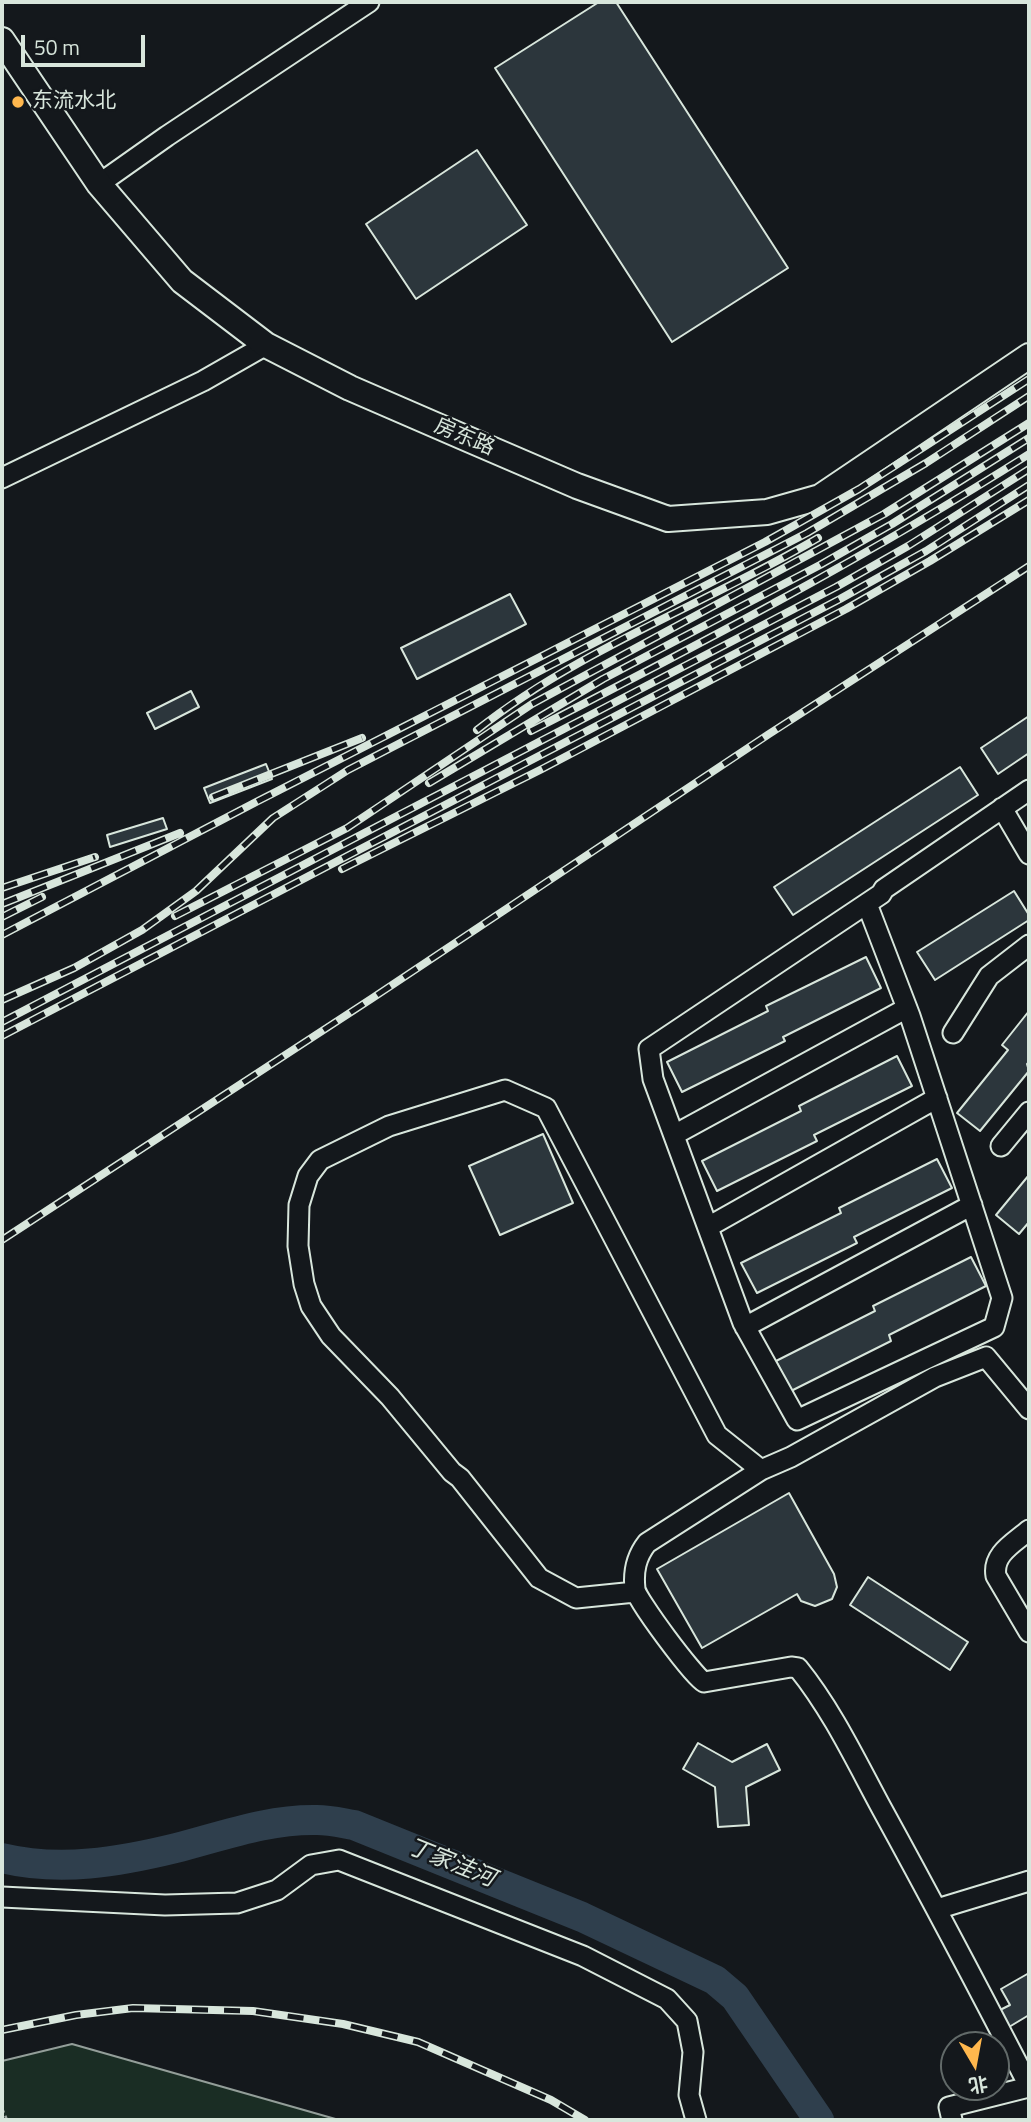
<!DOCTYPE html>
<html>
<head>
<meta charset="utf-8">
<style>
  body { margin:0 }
  #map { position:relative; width:1031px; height:2122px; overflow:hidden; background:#14181c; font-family:"Titillium Web","Noto Sans SC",sans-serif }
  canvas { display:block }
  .frame { position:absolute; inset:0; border:4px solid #d8e6dc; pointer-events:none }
  .north { position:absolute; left:940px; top:2031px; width:70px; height:70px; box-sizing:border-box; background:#14181c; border:2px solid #626a69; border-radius:50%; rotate:170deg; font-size:19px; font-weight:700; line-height:28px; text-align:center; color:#d8e6dc }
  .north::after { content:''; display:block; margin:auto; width:24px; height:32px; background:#ffb74d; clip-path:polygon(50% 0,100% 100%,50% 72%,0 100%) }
  .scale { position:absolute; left:21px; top:35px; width:124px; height:32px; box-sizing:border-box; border:4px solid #d8e6dc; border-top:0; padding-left:9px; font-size:21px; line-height:24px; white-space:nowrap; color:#d8e6dc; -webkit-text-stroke:5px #14181c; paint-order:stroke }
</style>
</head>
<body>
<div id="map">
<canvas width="1031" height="2122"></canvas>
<div class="frame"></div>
<div class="north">北</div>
<div class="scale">50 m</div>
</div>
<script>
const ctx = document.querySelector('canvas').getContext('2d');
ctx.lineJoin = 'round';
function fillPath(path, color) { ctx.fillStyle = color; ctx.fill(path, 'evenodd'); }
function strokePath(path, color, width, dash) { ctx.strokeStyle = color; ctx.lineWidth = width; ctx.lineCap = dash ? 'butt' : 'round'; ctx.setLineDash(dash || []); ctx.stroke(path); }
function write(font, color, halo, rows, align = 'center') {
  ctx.font = font + ' "Titillium Web","Noto Sans SC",sans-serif'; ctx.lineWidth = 5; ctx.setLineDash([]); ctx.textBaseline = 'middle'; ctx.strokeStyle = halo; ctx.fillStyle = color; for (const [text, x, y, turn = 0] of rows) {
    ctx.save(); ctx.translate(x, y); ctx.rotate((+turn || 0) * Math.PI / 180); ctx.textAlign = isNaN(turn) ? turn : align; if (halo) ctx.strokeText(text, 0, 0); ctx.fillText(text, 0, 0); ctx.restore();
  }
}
const green = new Path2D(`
  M72 2044 339 2120H2V2061Z`);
fillPath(green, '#1a2d24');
strokePath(green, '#939e99', 2);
strokePath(new Path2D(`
  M2 1858C60 1872 119 1862 176 1848 223 1836 268 1819 317 1820 330 1820 342 1823 354 1825L582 1917 715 1980 735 1997 819 2120`), '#2f3f4d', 30);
const building = new Path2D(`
  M599 2H616L788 268 672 342 495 68Z
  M477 150 527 225 416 299 366 224Z
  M510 594 526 624 417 679 401 648Z
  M191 691 199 707 155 729 147 713Z
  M1029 716V753L998 774 981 748Z
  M266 764 272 779 210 803 204 788Z
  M960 767 978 795 793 915 774 887Z
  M163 818 167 829 110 847 107 835Z
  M1014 891 1029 915V920L935 980 917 952Z
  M866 957 881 988 783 1037 785 1041 682 1092 667 1062 768 1011 766 1006Z
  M1029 1011V1062L1027 1064 1029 1071 980 1131 957 1113 1008 1050 1002 1045Z
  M897 1056 912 1086 814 1135 817 1141 717 1191 702 1161 801 1111 799 1106Z
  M543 1134 573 1203 500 1235 469 1166Z
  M937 1159 952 1188 854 1237 857 1243 757 1293 741 1263 841 1213 839 1208Z
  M1029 1175V1222L1019 1234 996 1215Z
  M971 1257 986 1286 889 1335 891 1341 791 1391 776 1361 875 1311 873 1306Z
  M789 1493 834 1574 837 1587 832 1599 815 1606 801 1601 797 1594 702 1648 657 1569Z
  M868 1577 968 1642 950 1670 850 1605Z
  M698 1743 732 1762 767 1744 780 1770 746 1787 749 1825 718 1827 715 1787 683 1769Z
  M1029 1973V2015L1009 2027 1000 2010 1010 2005 1001 1989Z`);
fillPath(building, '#2c363c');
strokePath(building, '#d8e6dc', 2);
const minor = new Path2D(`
  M99 184 167 136 369 2
  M2 478 203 381 266 345
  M1002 808 1029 854
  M867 904 910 1016 1002 1298 994 1327 797 1420 743 1323 653 1079 649 1049 881 894 884 889 1029 790
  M953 1033 989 976 1029 945
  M674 1135 907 1008
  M1001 1146 1029 1112
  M708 1227 937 1098
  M745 1327 972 1205
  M1029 1409 986 1357 935 1377 791 1457 761 1470 647 1543C636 1557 633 1571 635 1589 636 1599 694 1677 704 1682L791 1667 798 1668C832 1710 856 1761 882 1809 932 1900 981 1993 1029 2086
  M1029 1530C1014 1543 992 1554 996 1576L1029 1632
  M635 1592 576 1598 539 1578 460 1478 452 1472 390 1397 331 1336 311 1306 304 1284 298 1246 299 1205 308 1176 320 1160 389 1126 505 1090 546 1108 717 1435 761 1470
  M2 1897 165 1905 237 1903 277 1890 311 1865 339 1860 583 1956 667 1999 687 2021 693 2052 689 2095 696 2120
  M937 1909 1029 1881
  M952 2120 949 2107 1029 2087`);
const major = new Path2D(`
  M2 40 99 184 182 281 266 345 350 388 470 440 577 486 668 519 767 512 820 497 1029 356`);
strokePath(minor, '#d8e6dc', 23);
strokePath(major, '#d8e6dc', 28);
strokePath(new Path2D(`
  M2 2108 7 2120`), '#9da8a2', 2.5, [5, 3.5]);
strokePath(minor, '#14181c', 19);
strokePath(major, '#14181c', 24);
const rail = new Path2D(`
  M477 730C579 649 706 604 818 538
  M531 731C700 644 869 556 1029 454
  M429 783 603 679 820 565 892 524 1029 438
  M213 797 362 738
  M342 869 542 769 846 609 930 561 1029 500
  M2 888 95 857
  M2 904 180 833
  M175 916 347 828 532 704 884 514 1029 423
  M2 917 42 897
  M2 935 258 801 765 542 859 489 1029 379
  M2 1000 74 968 142 930 196 891 273 818 348 770 807 533 926 463 1029 396
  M2 1022 836 587 908 546 1029 469
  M2 1036 840 599 926 551 1029 485
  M2 1240 371 999 769 734 1029 566
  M2 2030 76 2015 133 2008 253 2011 343 2024 418 2042 551 2100 585 2120`);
strokePath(rail, '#d8e6dc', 8);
strokePath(rail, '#14181c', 5, [16]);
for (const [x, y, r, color] of [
  [18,102,7,"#ffb74d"]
]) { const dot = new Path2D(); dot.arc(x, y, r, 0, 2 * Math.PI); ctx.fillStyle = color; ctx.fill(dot); strokePath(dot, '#14181c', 2.5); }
write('21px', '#d8e6dc', '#14181c', [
  ["东流水北",32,102]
], 'left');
write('21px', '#d8e6dc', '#14181c', [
  ["房东路",464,438,23]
]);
write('italic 23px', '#d8e6dc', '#14181c', [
  ["丁家洼河",451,1864,22]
]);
</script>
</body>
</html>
